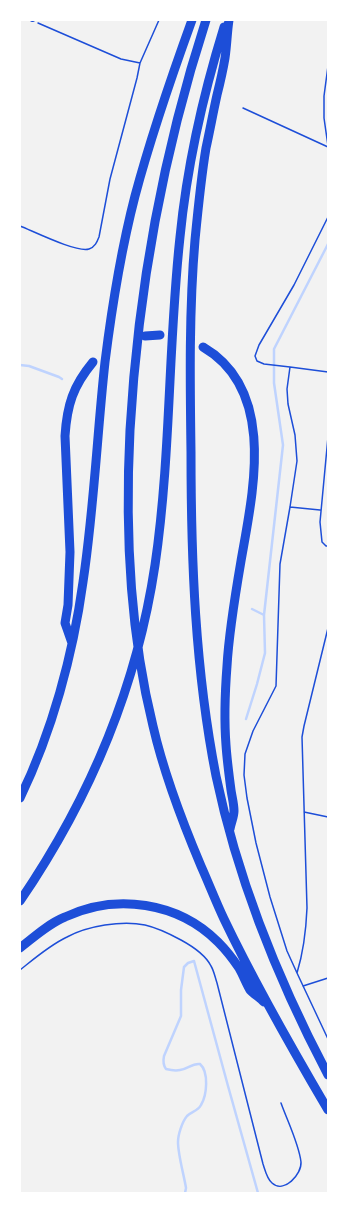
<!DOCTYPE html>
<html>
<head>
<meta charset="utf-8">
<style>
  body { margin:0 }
  #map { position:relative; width:348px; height:1213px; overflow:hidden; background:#f2f2f2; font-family:Helvetica,sans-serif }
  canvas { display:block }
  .frame { position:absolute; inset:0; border:21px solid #fff; pointer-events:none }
</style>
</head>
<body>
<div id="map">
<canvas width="348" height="1213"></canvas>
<div class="frame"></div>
</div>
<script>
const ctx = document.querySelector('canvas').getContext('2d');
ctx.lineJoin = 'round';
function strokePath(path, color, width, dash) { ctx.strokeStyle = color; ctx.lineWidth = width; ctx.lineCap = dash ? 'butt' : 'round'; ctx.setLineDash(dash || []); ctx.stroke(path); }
strokePath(new Path2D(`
  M20 365 29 366 59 377 62 379
  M252 609 264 615
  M246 719 257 684 265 653 264 615 283 445 274 383V349L328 244
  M185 1193 186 1188C184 1175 178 1155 178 1142 178 1135 182 1122 187 1116 191 1112 198 1111 201 1105 207 1095 209 1072 200 1064 192 1063 188 1069 180 1070 175 1071 170 1070 166 1069 163 1065 163 1061 164 1056L181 1016V990L184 967 188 963 194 961 228 1086 258 1193`), '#bfd3fe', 2.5);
strokePath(new Path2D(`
  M38 23 121 59 140 63 159 20
  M328 66 324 96V118L328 146
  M243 108 328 147
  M328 217 294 285 259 345 255 356 257 361 264 364 290 367 287 389 288 404 295 435 297 461 290 507 280 564 276 686 253 731 245 754 244 775 247 798 256 843 270 897 287 951 297 973 328 1039
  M20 226C33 231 77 253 89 249 95 247 97 242 99 237L110 179 137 78 140 63
  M290 367 328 372
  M328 437 320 522 322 542 326 546H328
  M290 507 320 510
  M304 812 328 817
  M20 970C35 958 50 945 67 937 87 926 122 920 145 925 158 928 170 934 181 940 192 946 205 954 211 966 214 971 215 977 217 983L263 1164C265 1170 267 1179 272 1183 284 1194 302 1174 301 1162 299 1144 287 1120 281 1103
  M297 973C304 950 306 932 307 908L302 737 304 726 328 628
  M303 986 328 978`), '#1d4ed8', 1.5);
strokePath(new Path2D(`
  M32 20H33`), '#1d4ed8', 4);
strokePath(new Path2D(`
  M206 20C163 153 138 290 130 430 125 529 129 629 153 726 164 774 182 821 201 866 209 884 216 902 224 919 255 984 291 1047 328 1110
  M229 20C227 33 227 45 225 58 223 70 220 83 217 95 213 113 210 130 206 148 201 178 198 209 195 240 189 310 190 381 191 452 191 560 195 669 216 776 238 881 278 980 328 1075
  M145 336 160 335
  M203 347C277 390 253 492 241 561 235 596 229 631 227 666 225 692 224 719 226 745 227 760 229 775 231 790 232 797 234 804 234 811 234 817 231 823 230 829
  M72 643 65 623 68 605 70 552 65 436C67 405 73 386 93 362
  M20 798C52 732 73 655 83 582 94 509 97 435 105 362 112 306 121 250 135 196 151 136 171 78 192 20
  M20 901C89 800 137 686 155 565 171 456 168 346 180 237 187 166 203 95 224 27
  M20 948C34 937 48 924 65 917 116 893 178 902 218 942 226 950 233 959 239 968 243 975 246 983 250 990 254 994 260 998 264 1002`), '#1d4ed8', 9);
</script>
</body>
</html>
